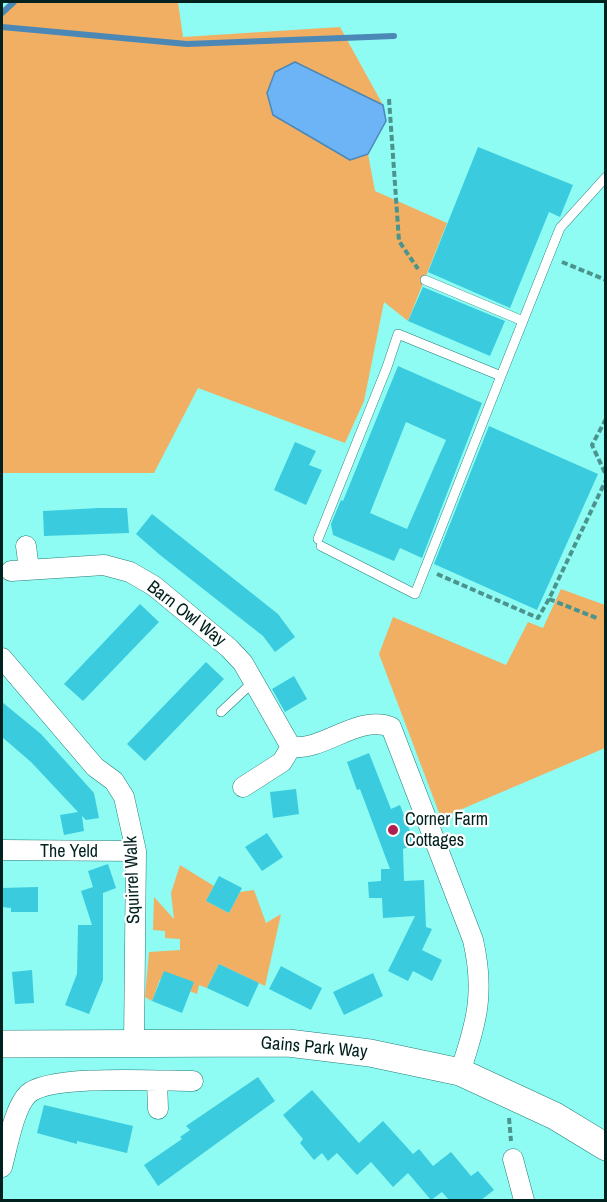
<!DOCTYPE html>
<html>
<head>
<meta charset="utf-8">
<style>
  body { margin:0 }
  #map { position:relative; width:607px; height:1202px; overflow:hidden; background:#8efcf3; font-family:"Archivo Narrow",sans-serif }
  canvas { display:block }
  .frame { position:absolute; inset:0; border:3px solid #00211e; pointer-events:none }
</style>
</head>
<body>
<div id="map">
<canvas width="607" height="1202"></canvas>
<div class="frame"></div>
</div>
<script>
const ctx = document.querySelector('canvas').getContext('2d');
ctx.lineJoin = 'round';
function fillPath(path, color) { ctx.fillStyle = color; ctx.fill(path, 'evenodd'); }
function strokePath(path, color, width, dash) { ctx.strokeStyle = color; ctx.lineWidth = width; ctx.lineCap = dash ? 'butt' : 'round'; ctx.setLineDash(dash || []); ctx.stroke(path); }
function write(font, color, halo, rows, align = 'center') {
  ctx.font = font + ' "Archivo Narrow",sans-serif'; ctx.lineWidth = 4.5; ctx.setLineDash([]); ctx.textBaseline = 'middle'; ctx.strokeStyle = halo; ctx.fillStyle = color; for (const [text, x, y, turn = 0] of rows) {
    ctx.save(); ctx.translate(x, y); ctx.rotate((+turn || 0) * Math.PI / 180); ctx.textAlign = isNaN(turn) ? turn : align; if (halo) ctx.strokeText(text, 0, 0); ctx.fillText(text, 0, 0); ctx.restore();
  }
}
fillPath(new Path2D(`
  M14 2H178L183 37 340 27 383 105 295 62 275 72 267 93 349 160 368 154 375 191 447 223 408 321 384 302 364 401 345 443 198 388 154 473H2V13Z
  M561 589 605 605V748L441 818 379 654 393 617 506 665 528 622 543 628Z
  M180 865 214 886 206 901 229 913 240 892 254 890 266 923 281 914 265 986 219 964 207 988 199 985 197 994 160 979 152 1001 145 997 149 952 180 950V939L165 938V931L153 930 154 897 174 919 171 893Z`), '#f1af63');
const water = new Path2D(`
  M295 62 383 105 386 121 368 154 350 160 273 115 267 93 275 72Z`);
fillPath(water, '#6db4f7');
strokePath(water, '#4c88b6', 1.5);
strokePath(new Path2D(`
  M2 13 14 2
  M2 27 187 44 394 36`), '#4c88b6', 6);
fillPath(new Path2D(`
  M478 147 573 185 560 217 549 212 510 308 428 272Z
  M423 287 505 321 490 356 408 321Z
  M398 366 482 403 422 558 400 548 394 561 333 535 331 524 341 500 343 501ZM406 422 446 440 407 529 370 513Z
  M489 426 598 474 537 610 434 564Z
  M295 442 316 451 309 465 322 470 306 505 274 490Z
  M99 508H127L129 533 44 536 43 511Z
  M152 514 278 614 295 637 275 652 263 636 160 555 136 534Z
  M140 604 159 622 83 701 64 684Z
  M206 662 224 679 145 761 127 744Z
  M294 676 307 699 285 712 272 689Z
  M2 702 41 734 94 793 99 818 86 820 82 816 84 831 64 835 60 815 78 812 31 762 2 737Z
  M369 753 391 809 400 805 415 844 403 849 404 881 424 880 426 927 432 929 422 950 442 960 432 981 413 971 408 981 388 971 415 916 383 918 382 898H369L368 882 381 881V869H390L360 789 357 790 347 762Z
  M296 789 299 814 273 818 270 792Z
  M267 833 283 857 262 871 245 847Z
  M108 864 116 888 103 893V980L89 1014 65 1005 77 974 78 925H92L81 891 93 887 88 871Z
  M219 876 242 888 229 913 206 901Z
  M38 887V912H11V908L2 907V888Z
  M219 964 259 983 248 1007 207 988Z
  M281 966 322 988 311 1010 269 989Z
  M32 970 34 1003 15 1004 12 972Z
  M164 971 194 982 182 1013 152 1001Z
  M373 973 383 996 344 1015 333 992Z
  M258 1077 275 1101 158 1186 144 1165 182 1139 180 1137 190 1130 186 1126Z
  M312 1090 359 1143 383 1121 413 1154 419 1149 433 1166 451 1152 471 1176 478 1171 494 1190 481 1200H449L442 1192 431 1200 408 1173 393 1187 371 1162 357 1175 337 1153 328 1161 322 1153 314 1160 300 1143 303 1139 283 1115Z
  M44 1105 133 1126 127 1153 77 1141V1144L37 1133Z`), '#3acbdf');
const lane = new Path2D(`
  M425 280 523 321
  M318 539 387 367 398 334 501 376 560 228 606 177
  M321 546 415 594 501 376
  M221 712 253 682`);
const street = new Path2D(`
  M26 546 29 569
  M11 571 104 565 130 572 154 586 229 648 243 663 291 747C325 751 357 714 391 727L473 940C485 992 477 1022 460 1072
  M2 658 95 767 114 781 124 797 136 851 134 1043
  M243 787 282 762 291 747
  M2 850 136 851
  M157 1081 158 1109
  M513 1159 524 1200
  M2 1167C7 1149 14 1107 28 1094 50 1074 161 1081 193 1081`);
const secondary = new Path2D(`
  M2 1044 288 1043 370 1053 460 1072 555 1116 606 1147`);
strokePath(lane, '#247d77', 10);
strokePath(street, '#247d77', 21);
strokePath(secondary, '#247d77', 28);
strokePath(new Path2D(`
  M389 99 399 241 418 269
  M562 262 606 280
  M606 419 592 445 606 475
  M437 574 538 618 549 599 606 480
  M549 599 599 619
  M509 1118 511 1141`), '#4b948e', 4, [6, 3]);
strokePath(lane, '#fff', 9);
strokePath(street, '#fff', 20);
strokePath(secondary, '#fff', 27);
for (const [x, y, r, color] of [
  [393,830,6,"#b01f4e"]
]) { const dot = new Path2D(); dot.arc(x, y, r, 0, 2 * Math.PI); ctx.fillStyle = color; ctx.fill(dot); strokePath(dot, '#fff', 2); }
write('18px', '#00211e', '#fff', [
  ["Barn Owl Way",186,614,38],
  ["The Yeld",69,852],
  ["Squirrel Walk",133,880,-92],
  ["Gains Park Way",314,1048,5]
]);
write('18px', '#00211e', '#fff', [
  ["Corner Farm",405,820],
  ["Cottages",405,841]
], 'left');
</script>
</body>
</html>
